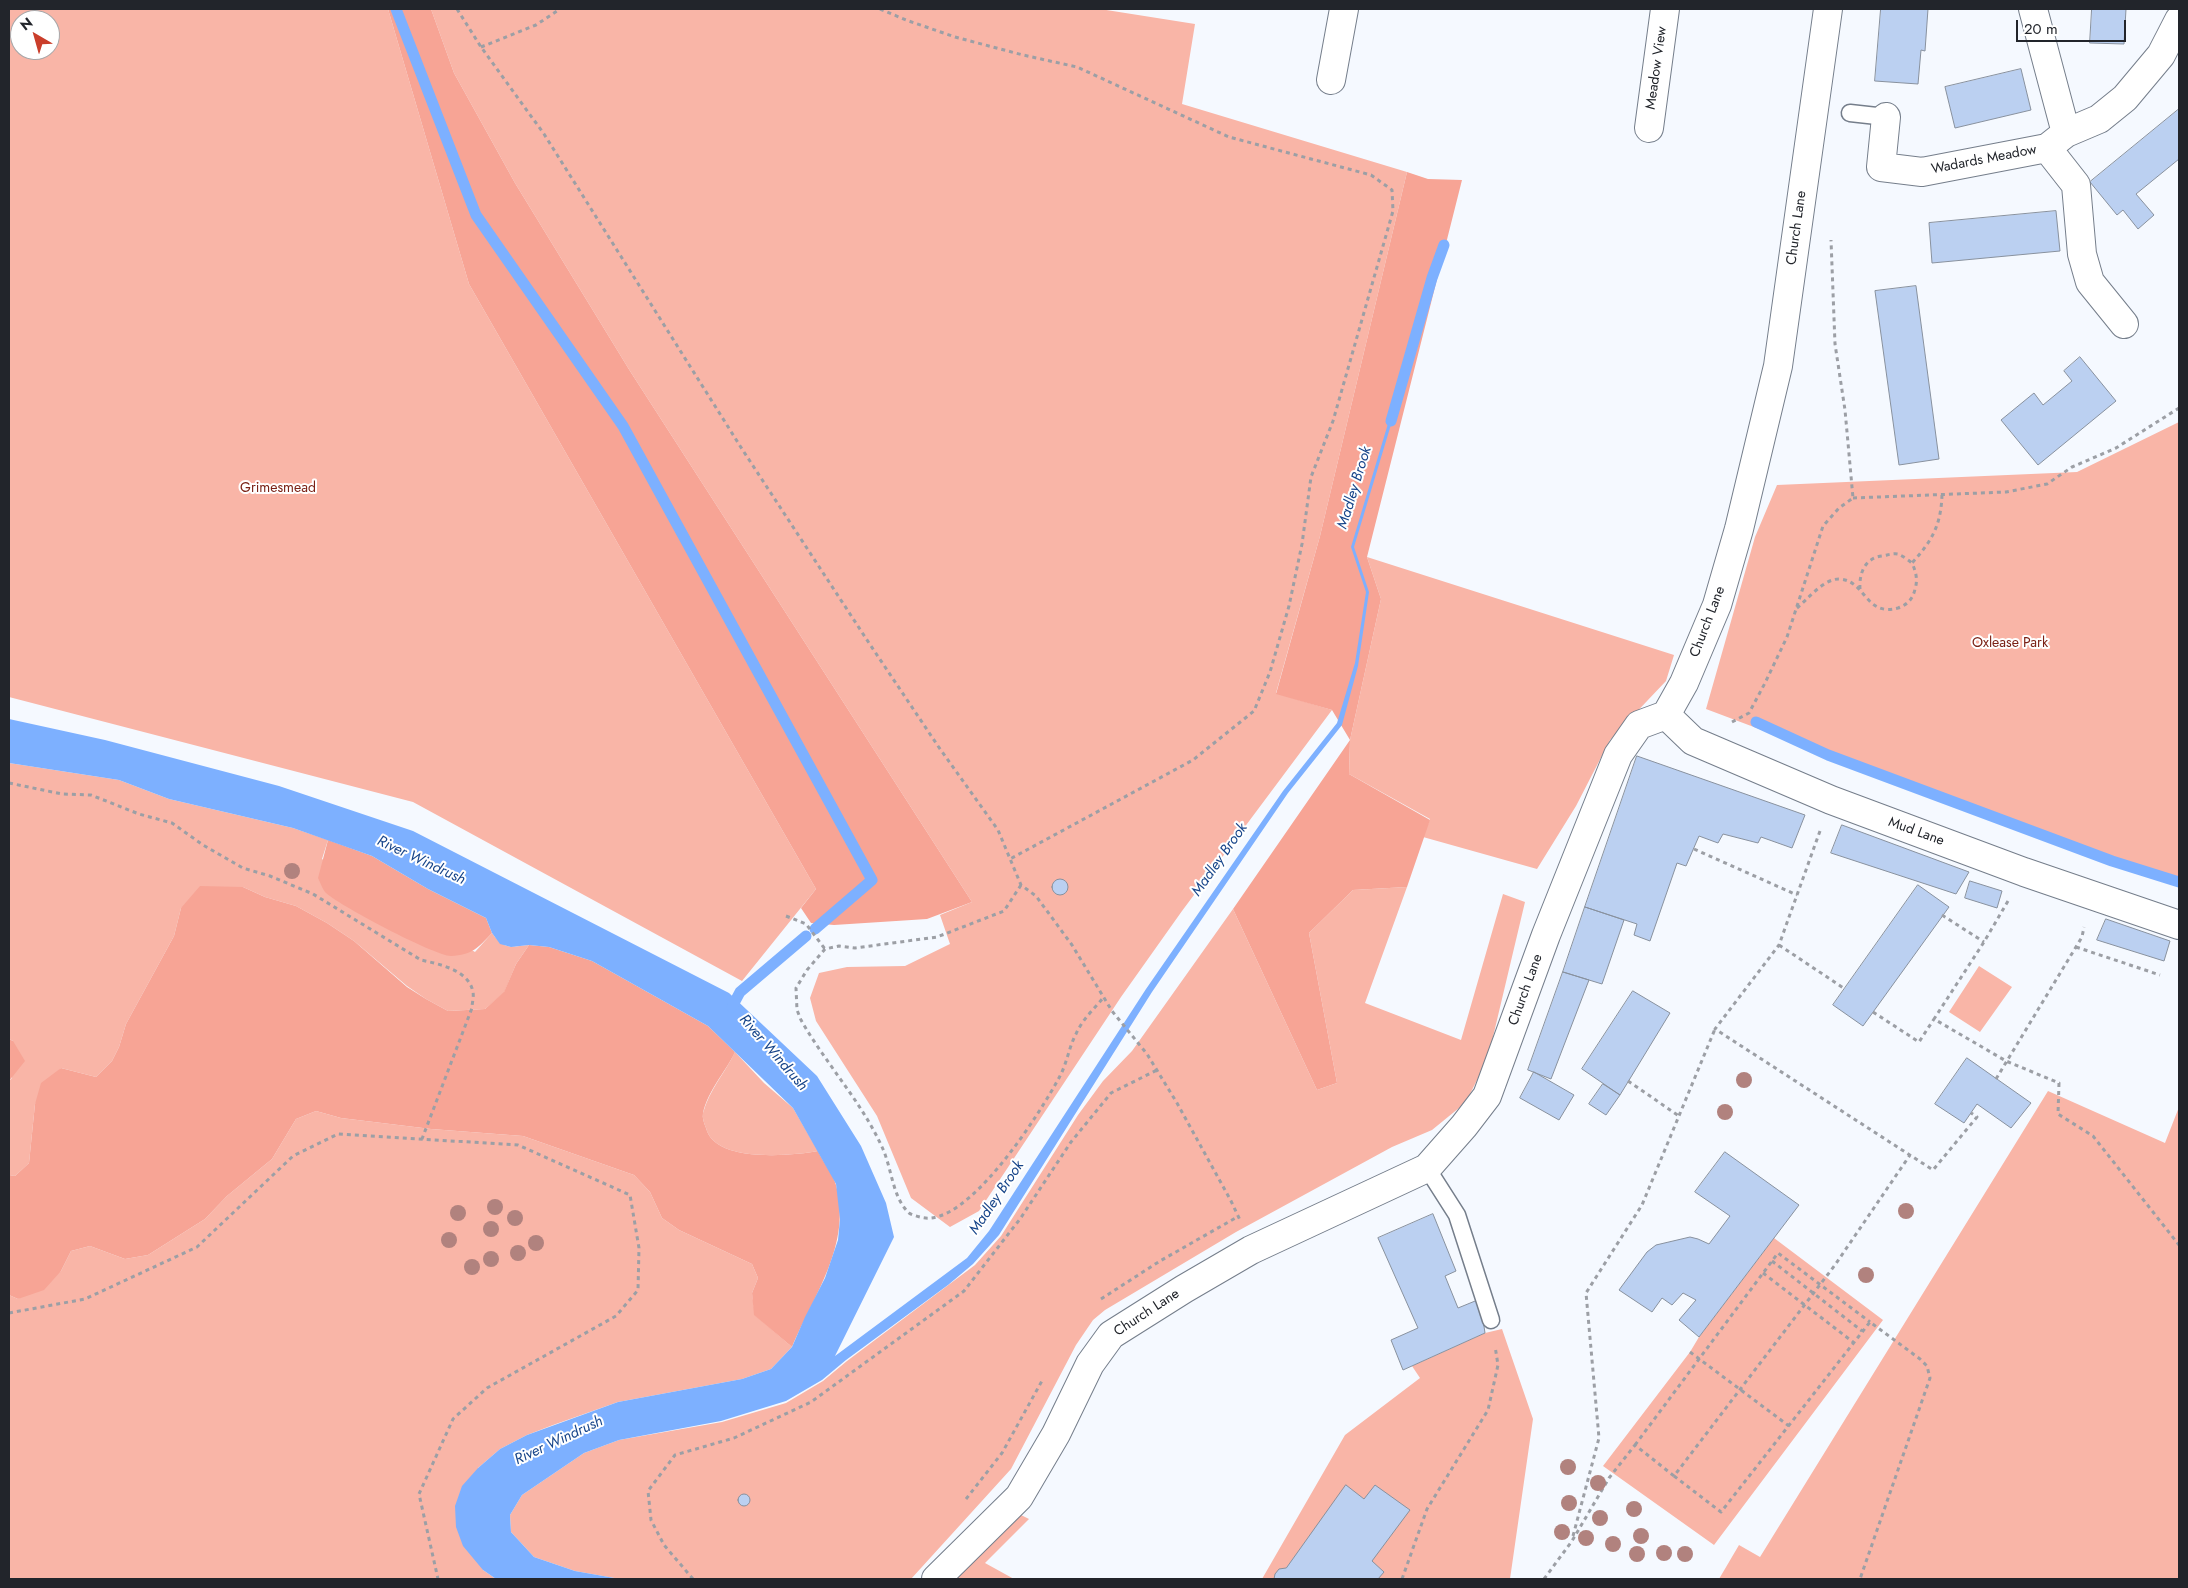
<!DOCTYPE html>
<html>
<head>
<meta charset="utf-8">
<style>
  body { margin:0 }
  #map { position:relative; width:2188px; height:1588px; overflow:hidden; background:#f5f9ff; font-family:Jost,sans-serif }
  canvas { display:block }
  .frame { position:absolute; inset:0; border:10px solid #22252b; pointer-events:none }
  .north { position:absolute; left:10px; top:10px; width:50px; height:50px; box-sizing:border-box; background:#fff; border:1px solid #a7a8aa; border-radius:50%; rotate:322deg; font-size:14px; font-weight:700; line-height:20px; text-align:center; color:#22252b }
  .north::after { content:''; display:block; margin:auto; width:18px; height:22px; background:#ca3e2b; clip-path:polygon(50% 0,100% 100%,50% 72%,0 100%) }
  .scale { position:absolute; left:2016px; top:20px; width:110px; height:22px; box-sizing:border-box; border:2px solid #22252b; border-top:0; padding-left:6px; font-size:15px; line-height:18px; white-space:nowrap; color:#22252b; -webkit-text-stroke:4px #fff; paint-order:stroke }
</style>
</head>
<body>
<div id="map">
<canvas width="2188" height="1588"></canvas>
<div class="frame"></div>
<div class="north">N</div>
<div class="scale">20 m</div>
</div>
<script>
const ctx = document.querySelector('canvas').getContext('2d');
ctx.lineJoin = 'round';
function fillPath(path, color) { ctx.fillStyle = color; ctx.fill(path, 'evenodd'); }
function strokePath(path, color, width, dash) { ctx.strokeStyle = color; ctx.lineWidth = width; ctx.lineCap = dash ? 'butt' : 'round'; ctx.setLineDash(dash || []); ctx.stroke(path); }
function write(font, color, halo, rows, align = 'center') {
  ctx.font = font + ' Jost,sans-serif'; ctx.lineWidth = 4; ctx.setLineDash([]); ctx.textBaseline = 'middle'; ctx.strokeStyle = halo; ctx.fillStyle = color; for (const [text, x, y, turn = 0] of rows) {
    ctx.save(); ctx.translate(x, y); ctx.rotate((+turn || 0) * Math.PI / 180); ctx.textAlign = isNaN(turn) ? turn : align; if (halo) ctx.strokeText(text, 0, 0); ctx.fillText(text, 0, 0); ctx.restore();
  }
}
fillPath(new Path2D(`
  M9 9H388L469 284 816 889 742 981 413 802 9 697ZM20 20H50V50H20Z
  M431 9H1100L1195 24 1182 104 1407 172 1320 536 1276 693 1332 710 1182 911 1121 997 979 1211 950 1227 911 1198 877 1116 816 1021 810 998 819 973 847 967 905 966 950 944 940 915 972 902 630 371 515 183 454 73Z
  M2179 422V887L1706 709 1755 537 1777 485 2077 472Z
  M1367 557 1674 655 1666 681 1610 740 1576 806 1537 869 1423 837 1430 819 1349 774 1350 740 1381 599Z
  M9 763 119 780 169 799 293 828 328 840 322 859 475 952 492 933C504 950 510 947 529 945L516 964 504 993 485 1009 448 1011 426 999 407 986 354 941 327 923 296 906 265 897 243 887 181 908 174 936 126 1024 119 1047 112 1061 96 1077 61 1068 35 1104 29 1163 15 1176 9 1175V1081L12 1078 13 1041 9 1039Z
  M1407 887 1365 1003 1461 1040 1503 894 1525 902 1492 1041 1482 1070 1468 1098 1459 1108 1432 1130 1392 1147 1236 1232 1105 1310 1093 1320 1076 1345 1011 1469 911 1579H620L575 1571 534 1557 511 1532 510 1515 522 1495 584 1453 619 1440 722 1422 786 1403 823 1381 847 1361 975 1265 1001 1236 1078 1115 1103 1081 1132 1051 1233 909 1317 1090 1337 1083 1309 933 1353 890Z
  M1979 966 2012 987 1980 1032 1949 1012Z
  M735 1052 764 1083 793 1108 818 1151C791 1156 714 1163 706 1128 704 1123 702 1118 703 1113 709 1090 725 1073 735 1052Z
  M2048 1091 2165 1143 2179 1107V1579H1719L1739 1545 1760 1557Z
  M316 1111 341 1118 431 1129 523 1136 634 1175 650 1192 662 1218 679 1230 752 1264 758 1278 752 1293 755 1315 792 1347 771 1369 742 1379 618 1402 553 1425 527 1435 500 1449 478 1468 483 1570 496 1579H9V1295L18 1299 61 1271 71 1251 90 1246 125 1259 148 1255 205 1219 227 1196 272 1159 296 1119Z
  M1774 1238 1883 1320 1714 1545 1603 1466 1690 1352 1699 1337Z
  M1502 1329 1533 1419 1510 1579H1262L1345 1435 1420 1378 1412 1366 1485 1333Z
  M1013 1511 1029 1519 985 1563 1014 1579H949Z`), '#f9b5a7');
fillPath(new Path2D(`
  M388 9H431L454 73 515 183 630 371 972 902 927 919 834 925 811 923 801 908 816 889 469 284Z
  M1407 172 1428 179 1462 180 1367 557 1381 599 1350 740 1349 774 1430 820 1407 887 1353 890 1309 933 1337 1083 1317 1090 1233 909 1350 740 1332 710 1276 694 1320 536Z
  M328 840 372 856 428 889 486 918 492 933C478 948 472 955 451 956 435 956 336 904 325 892 322 888 320 882 318 878Z
  M200 886 243 887 265 897 296 906 327 923 354 941 407 987 426 999 448 1011 485 1009 504 992 516 964 529 945 549 947 592 961 708 1026 735 1052C725 1073 708 1090 703 1113 702 1118 704 1123 706 1128 714 1163 791 1156 818 1151 823 1162 833 1174 836 1185 852 1244 814 1295 792 1347L754 1315 752 1293 758 1278 752 1264 679 1230 662 1218 650 1192 634 1175 523 1136 431 1129 341 1118 316 1111 296 1119 272 1159 227 1196 205 1219 148 1255 125 1259 90 1246 71 1251 61 1271 44 1290 18 1299 9 1295V1175L15 1176 29 1163 35 1104 41 1083 61 1068 96 1077 112 1061 119 1047 126 1024 174 936 181 908Z
  M9 1039 13 1041 25 1061 9 1081Z`), '#f7a495');
fillPath(new Path2D(`
  M1393 407 1396 408 1354 547 1369 592 1358 666 1342 725 1288 793 1152 992 999 1235 973 1264 948 1285 846 1360 822 1380 786 1401 721 1421 619 1440 584 1453 522 1495 510 1515 511 1532 534 1557 575 1571 620 1579H496L483 1570 463 1546 456 1527 455 1506 462 1486 478 1468 500 1449 527 1435 618 1402 742 1379 771 1369 792 1347 805 1317 825 1278 838 1240 840 1219 836 1184 793 1108 708 1026 592 961 549 947 529 945 511 947 500 944 492 933 486 918 428 889 372 856 293 828 169 799 119 780 9 763V719L105 740 279 786 413 831 729 993 817 1076 861 1146 886 1203 894 1237 835 1356 967 1258 989 1231 1146 989 1283 791 1337 723 1355 663 1366 592 1351 547Z`), '#7db0ff');
strokePath(new Path2D(`
  M396 9 476 215 623 426 872 880 815 929
  M1391 421 1432 278 1444 245
  M1756 722 1828 755 2112 861 2179 882
  M732 1007 740 992 806 936`), '#7db0ff', 11);
const building = new Path2D(`
  M1881 9H1928L1925 51 1921 50 1918 84 1875 81Z
  M2092 9H2126L2124 44 2090 43Z
  M2021 69 2031 110 1955 128 1945 87Z
  M2179 109V159L2136 194 2154 215 2138 229 2123 210 2117 215 2090 182Z
  M2056 211 2060 251 1932 263 1929 223Z
  M1916 286 1939 459 1899 465 1875 291Z
  M2080 357 2116 401 2038 465 2001 420 2034 393 2043 405 2072 381 2064 371Z
  M1637 756 1805 815 1792 848 1761 837 1758 843 1723 834 1718 843 1699 836 1686 866 1677 863 1650 941 1634 935 1637 924 1585 907Z
  M1842 825 1969 872 1956 894 1831 853Z
  M1052 887a8 8 0 1 1 16 0a8 8 0 1 1-16 0Z
  M1970 881 2002 891 1997 908 1965 898Z
  M1918 885 1949 907 1863 1026 1833 1005Z
  M1585 907 1624 920 1602 984 1563 972Z
  M2106 919 2170 941 2164 961 2097 940Z
  M1563 972 1589 980 1551 1079 1528 1070Z
  M1633 991 1670 1013 1620 1095 1582 1069Z
  M1967 1058 2031 1103 2011 1128 1977 1104 1964 1123 1935 1104Z
  M1534 1072 1574 1095 1559 1120 1520 1098Z
  M1603 1084 1620 1095 1606 1115 1589 1104Z
  M1725 1152 1799 1205 1699 1337 1679 1320 1696 1300 1683 1293 1672 1305 1662 1298 1652 1312 1619 1290 1647 1252 1656 1245 1690 1237 1698 1239 1709 1244 1730 1216 1695 1192Z
  M1433 1214 1456 1271 1445 1276 1458 1308 1480 1299 1485 1333 1403 1370 1391 1340 1418 1328 1378 1238Z
  M1346 1485 1364 1499 1375 1485 1410 1510 1372 1561 1384 1572 1378 1579H1274L1275 1574 1279 1569 1286 1568Z
  M738 1500a6 6 0 1 1 12 0a6 6 0 1 1-12 0Z`);
fillPath(building, '#bbd0f1');
strokePath(building, '#88919e', 1);
const service = new Path2D(`
  M1850 113 1886 117
  M1427 1168 1457 1215 1491 1320`);
const minor = new Path2D(`
  M2033 9 2066 133
  M1331 80 1344 9
  M1886 117 1881 167 1922 172 2047 148
  M1649 128 1665 9
  M2124 324 2090 282 2082 254 2076 185 2047 148 2066 133 2099 119 2125 98 2161 55 2179 20
  M1666 715 1693 741 1831 800 2024 872 2179 925
  M936 1579 1019 1497 1056 1434 1090 1364 1111 1335 1184 1289 1251 1250 1427 1168 1464 1126 1487 1096 1546 935 1618 755 1639 725 1666 715 1684 683 1717 605 1739 529 1778 366 1828 9`);
strokePath(service, '#757e8b', 19);
strokePath(minor, '#757e8b', 30);
strokePath(new Path2D(`
  M457 9 481 47 544 134 742 449 869 643 938 746 998 830 1021 885 1036 896 1072 945 1112 1011 1147 1054 1177 1103 1231 1201 1240 1220
  M880 9 906 20 955 37 1023 55 1077 67 1229 137 1371 175 1392 190 1393 211 1333 421 1311 477 1302 544 1289 606 1270 672 1254 711 1193 760 1010 859
  M481 47 536 25 560 9
  M1853 498 2006 492 2047 484 2072 467 2116 448 2179 408
  M1860 589C1859 573 1865 558 1882 556 1888 555 1893 553 1898 554 1903 556 1908 560 1912 563
  M1797 608C1808 599 1824 578 1840 579 1866 581 1865 617 1898 608 1907 605 1913 599 1915 589 1918 580 1916 572 1912 563 1932 541 1941 525 1942 495
  M1732 722 1749 713 1765 683 1787 637 1823 526 1839 508 1853 498 1845 410 1835 344 1831 240
  M9 783 62 794 91 795 139 814 172 823 203 845 243 868 270 876 313 894 421 960C439 964 469 970 473 992 474 997 472 1003 472 1008L422 1139
  M1820 831 1779 945 1715 1029 1933 1170 1977 1117 1971 1113
  M1694 849 1797 895
  M1021 885 1004 911 937 937 855 948 839 946 825 949 807 970 796 988 797 1010 801 1020C826 1064 861 1101 882 1147 892 1168 892 1197 909 1213 912 1215 916 1216 920 1217 966 1231 1041 1112 1060 1076 1067 1063 1069 1047 1076 1034 1082 1020 1094 1009 1103 998
  M2008 901 1984 942 1934 1019 2006 1061 2059 1083 2058 1114 2093 1136 2179 1245
  M1942 915 1984 942
  M786 916 806 924 825 949
  M1779 945 1845 989
  M2076 947 2160 975
  M1873 1012 1919 1042 1934 1019
  M1996 1079 2082 937 2084 927
  M1628 1081 1679 1116
  M1772 1261 1862 1331
  M1763 1273 1853 1342
  M1101 1299 1160 1261 1239 1216
  M9 1313 85 1299 197 1247 293 1156 338 1134 518 1145 630 1195 639 1248 638 1290 616 1316 487 1388 453 1419 419 1494 438 1579
  M1690 1352 1789 1426
  M1635 1445 1778 1253 1870 1322
  M1674 1476 1721 1512 1870 1322 1920 1359 1927 1366 1930 1378 1860 1579
  M966 1499 1002 1453 1043 1379
  M1573 1536 1599 1438 1586 1293 1642 1205 1715 1029
  M693 1579 664 1545 651 1520 648 1491 675 1455 734 1438 811 1402 964 1291 1020 1219 1071 1142 1111 1093 1157 1070
  M1402 1579 1427 1509 1488 1410 1498 1365 1495 1346
  M1544 1579 1572 1541 1609 1478 1635 1445 1674 1476 1835 1265 1910 1155`), '#9c9fa5', 3, [4, 4]);
strokePath(service, '#fff', 16);
strokePath(minor, '#fff', 28);
ctx.fillStyle = '#b1827e';
for (const [x, y] of [
  [292,871],
  [1744,1080],
  [1725,1112],
  [495,1207],
  [1906,1211],
  [458,1213],
  [515,1218],
  [491,1229],
  [449,1240],
  [536,1243],
  [518,1253],
  [491,1259],
  [472,1267],
  [1866,1275],
  [1568,1467],
  [1598,1483],
  [1569,1503],
  [1634,1509],
  [1600,1518],
  [1562,1532],
  [1641,1536],
  [1586,1538],
  [1613,1544],
  [1664,1553],
  [1637,1554],
  [1685,1554]
]) { ctx.beginPath(); ctx.arc(x, y, 8, 0, 2 * Math.PI); ctx.fill(); }
write('14px', '#22252b', '#fff', [
  ["Meadow View",1657,68,-82],
  ["Wadards Meadow",1984,160,-11],
  ["Church Lane",1797,228,-82],
  ["Church Lane",1708,622,-69],
  ["Mud Lane",1916,832,20],
  ["Church Lane",1526,990,-70],
  ["Church Lane",1147,1313,-33]
]);
write('14px', '#7a2115', '#fff', [
  ["Grimesmead",278,489],
  ["Oxlease Park",2010,644]
]);
write('italic 15px', '#17458a', '#fff', [
  ["Madley Brook",1355,488,-73],
  ["Madley Brook",1220,860,-55],
  ["River Windrush",421,861,25],
  ["River Windrush",773,1053,49],
  ["Madley Brook",997,1198,-56],
  ["River Windrush",559,1441,-25]
]);
</script>
</body>
</html>
